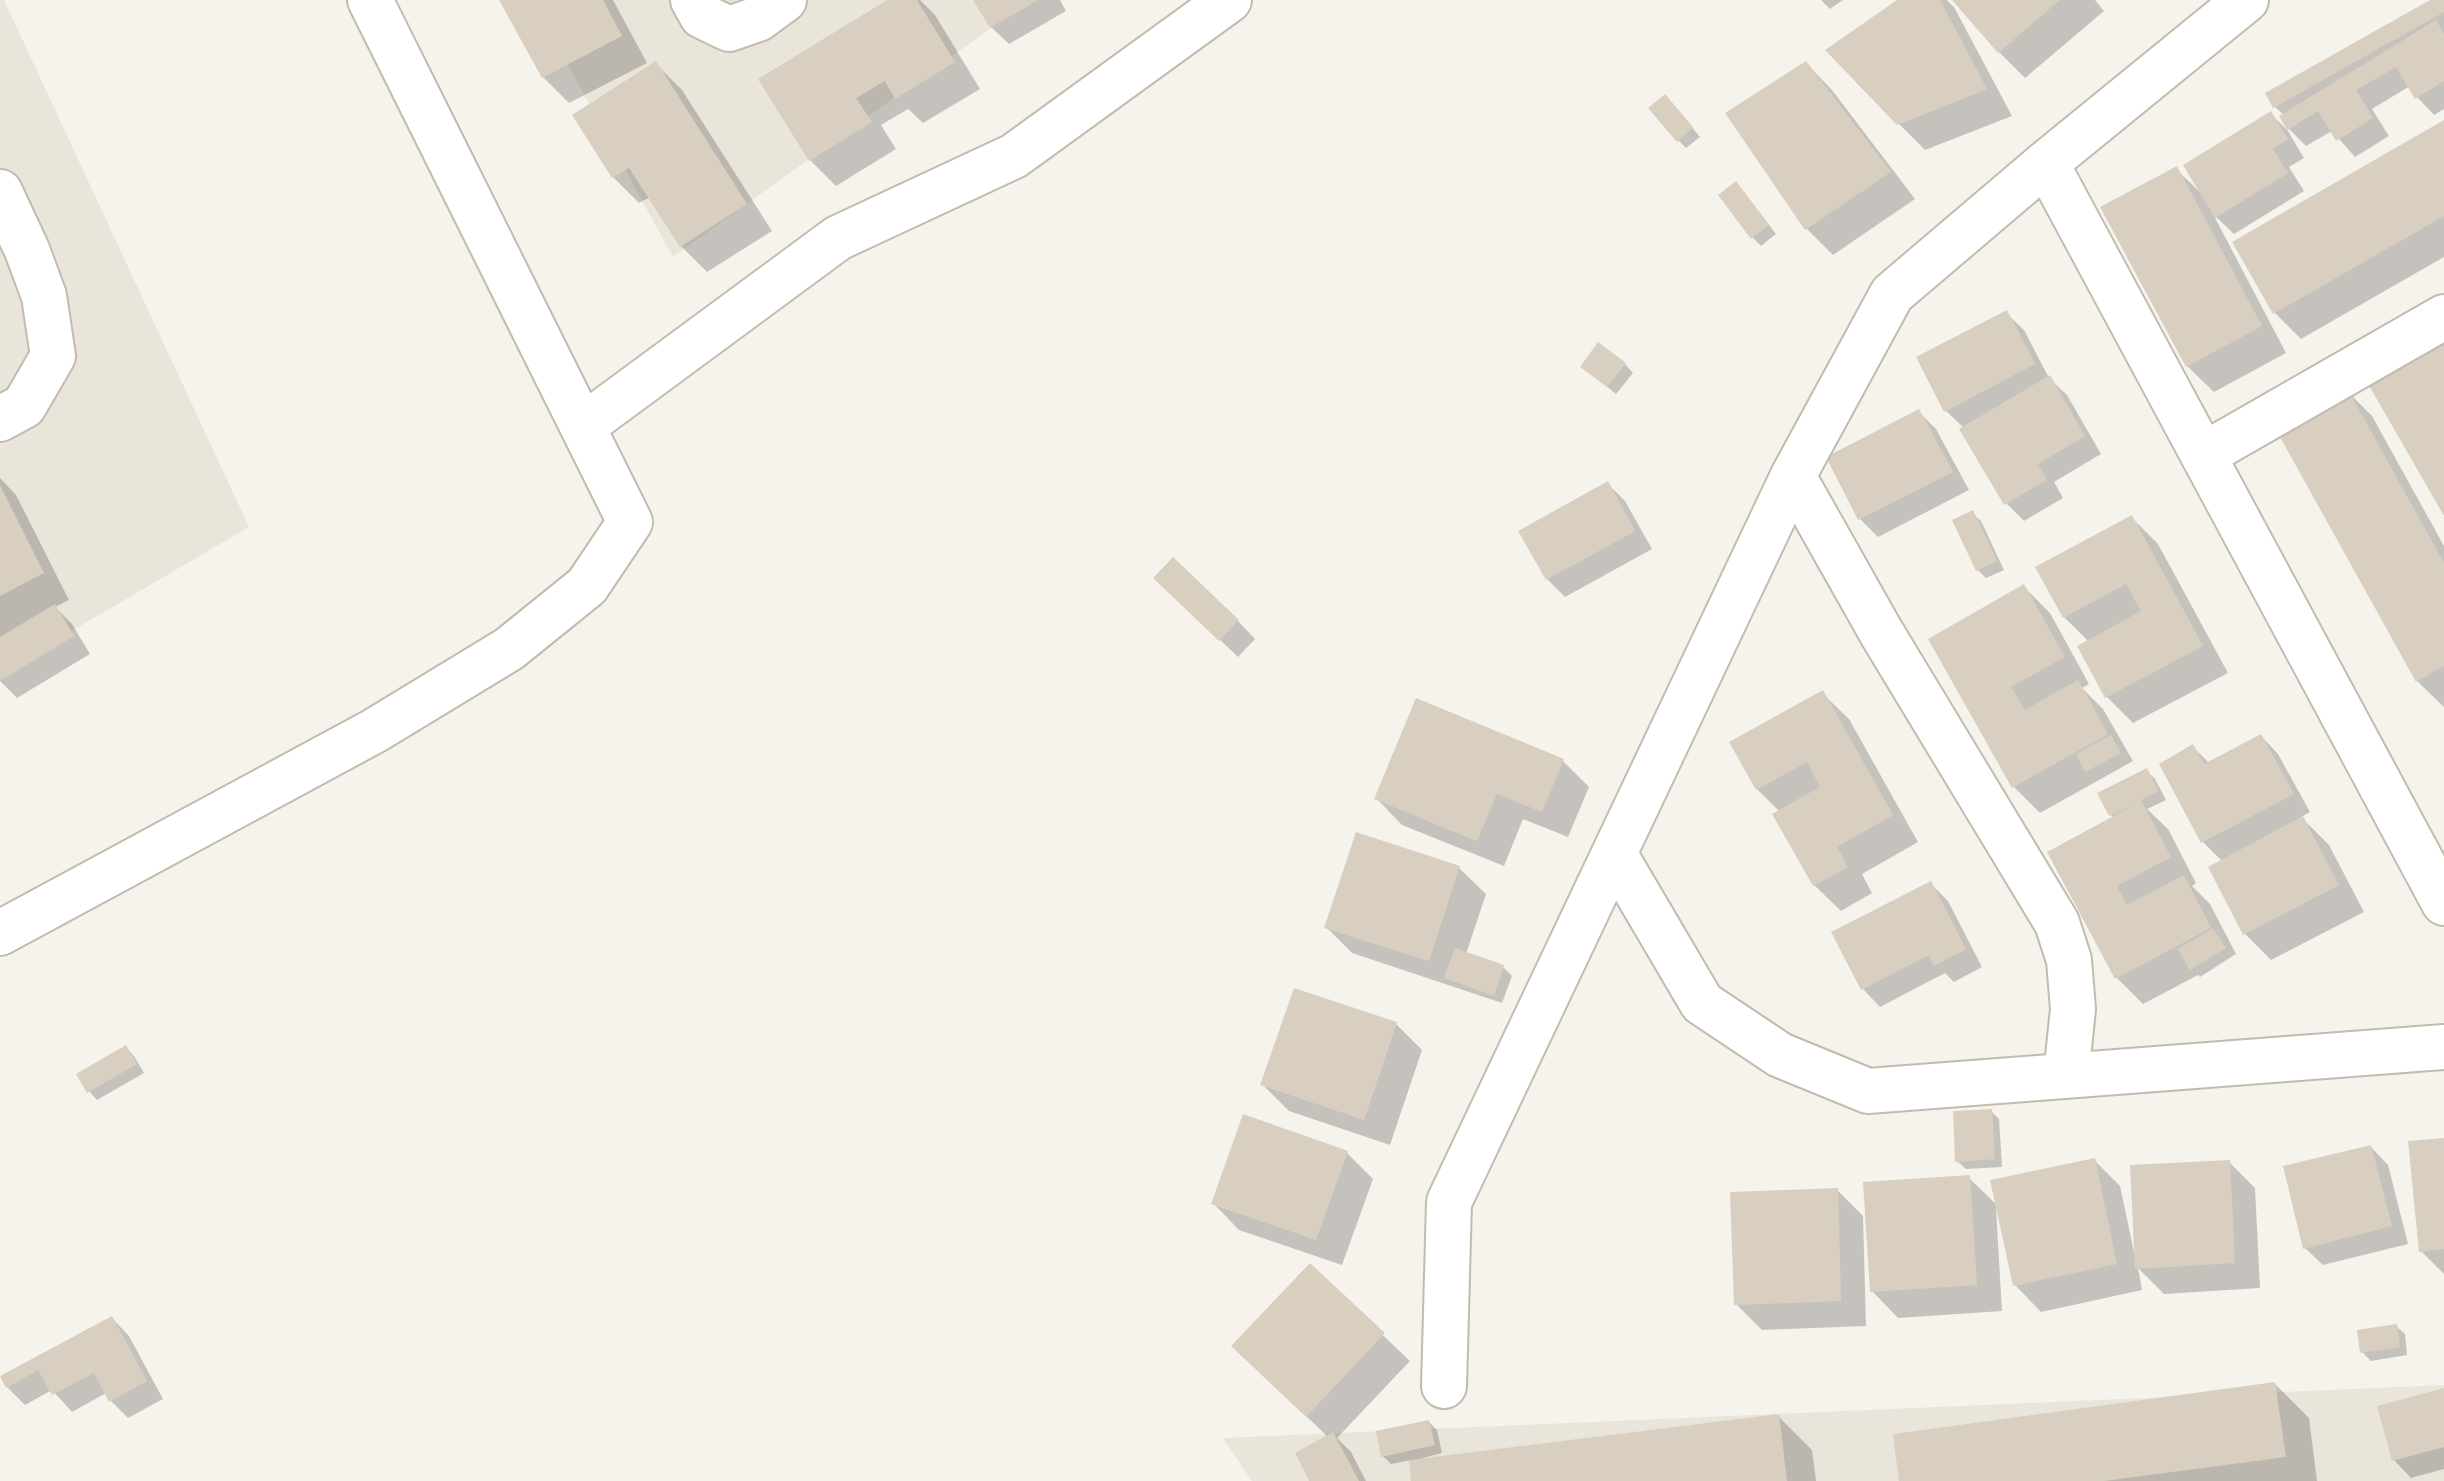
<!DOCTYPE html>
<html>
<head>
<meta charset="utf-8">
<style>
  body { margin:0 }
  canvas { display:block; background:#f6f3ec }
</style>
</head>
<body>
<canvas width="2444" height="1481"></canvas>
<script>
const ctx = document.querySelector('canvas').getContext('2d');
ctx.lineJoin = 'round';
function fillPath(path, color) { ctx.fillStyle = color; ctx.fill(path, 'evenodd'); }
function strokePath(path, color, width, dash) { ctx.strokeStyle = color; ctx.lineWidth = width; ctx.lineCap = dash ? 'butt' : 'round'; ctx.setLineDash(dash || []); ctx.stroke(path); }
fillPath(new Path2D(`
  M0 0H4L249 527 0 673Z
  M532 0H1030L673 257Z
  M2444 1385V1481H1252L1223 1438Z`), '#eae5da');
fillPath(new Path2D(`
  M502 0H613L647 63 569 103 543 77Z
  M891 0H920L935 15 980 89 923 123 908 109 881 125 896 149 836 186 810 160Z
  M975 0H1060L1066 11 1009 44 991 27Z
  M1821 0H1843L1830 9Z
  M1901 0H1947L1954 7 2012 116 1925 150 1898 123Z
  M1955 0H2095L2104 11 2025 78 1999 52Z
  M2434 0H2444V109L2434 115 2417 97 2410 86 2372 109 2389 136 2355 157 2332 131 2306 146 2289 129 2282 117 2284 115 2275 107Z
  M1806 63 1832 90 1915 199 1833 255 1807 229 1728 114Z
  M656 64 682 90 772 231 707 272 681 246 650 197 639 203 613 177Z
  M1673 104 1700 137 1686 148 1678 140Z
  M2271 114 2288 131 2304 158 2289 167 2304 191 2234 234 2213 214 2286 353 2214 392 2187 366 2176 169 2201 193Z
  M2444 122V257L2301 339 2275 313Z
  M1744 192 1776 234 1761 246 1753 238Z
  M2006 313 2024 330 2049 378 2067 395 2101 454 2054 482 2063 498 2024 521 2006 503 1964 428 1946 411Z
  M1625 364 1633 373 1616 394 1582 367Z
  M2346 390 2372 416 2444 546V707L2417 681Z
  M1918 411 1936 429 1969 490 1878 537 1860 519 1828 458Z
  M0 478 16 495 69 600 55 607 72 624 90 654 17 698 0 681Z
  M1607 483 1625 501 1652 549 1565 597 1547 579Z
  M1972 513 1981 521 2004 570 1986 578 1978 570Z
  M2131 517 2158 544 2228 673 2133 723 2107 697 2080 646 2089 642 2064 617Z
  M2024 587 2050 613 2089 684 2082 688 2103 709 2133 761 2040 813 2014 787 1931 639Z
  M1173 595 1238 621 1255 639 1238 657Z
  M1822 693 1849 719 1918 842 1862 874 1872 893 1841 911 1814 885 1780 812 1757 789Z
  M1417 701 1563 761 1589 787 1568 837 1523 819 1504 866 1402 825 1376 798Z
  M2261 736 2278 754 2310 812 2301 817 2329 845 2364 912 2271 960 2245 934 2222 861 2203 842 2161 764 2193 747 2210 764Z
  M2147 771 2155 779 2166 800 2147 809 2168 829 2196 883 2192 886 2210 904 2236 954 2200 977 2198 975 2143 1004 2117 978 2114 818 2111 815Z
  M1459 868 1486 894 1466 954 1503 967 1512 976 1502 1003 1352 953 1326 927Z
  M1930 883 1948 901 1982 967 1954 982 1945 973 1880 1007 1863 989 1834 933Z
  M1396 1024 1422 1050 1390 1145 1289 1111 1263 1085Z
  M126 1047 134 1056 144 1073 97 1100 89 1091Z
  M1991 1111 1999 1119 2002 1167 1966 1169 1957 1161Z
  M2444 1140V1274L2421 1251Z
  M2371 1147 2388 1165 2408 1244 2323 1265 2305 1248Z
  M1347 1153 1373 1179 1342 1265 1239 1230 1213 1203Z
  M2094 1160 2120 1186 2134 1252 2229 1162 2255 1188 2260 1288 2164 1294 2138 1268 2142 1290 2041 1312 2015 1285 1998 1208H1996L2002 1311 1898 1318 1872 1291 1969 1178 1998 1206Z
  M1837 1190 1863 1216 1866 1326 1762 1330 1736 1304Z
  M1310 1266 1410 1361 1337 1438 1351 1452 1366 1481H1312L1328 1437 1260 1372Z
  M112 1318 129 1336 163 1399 128 1418 110 1400 106 1393 72 1412 52 1390 25 1405 7 1387Z
  M2396 1326 2405 1334 2407 1355 2371 1361 2362 1352Z
  M2275 1384 2309 1418 2317 1481H1901Z
  M2444 1390V1469L2411 1478 2394 1460Z
  M1778 1416 1812 1450 1816 1481H1413L1411 1460 1391 1464 1383 1456 1429 1422 1437 1430 1442 1453 1423 1458V1461Z`), '#0003');
fillPath(new Path2D(`
  M499 0H603L622 36 542 78Z
  M887 0H917L955 62 895 99 885 81 856 98 872 122 809 161 758 79Z
  M973 0H1038L990 28Z
  M1897 0H1940L1987 89 1897 125 1825 50Z
  M1952 0H2060L1998 53Z
  M2430 0H2444V12L2273 108 2265 93Z
  M2436 20 2444 34V81L2415 99 2396 67 2356 90 2373 118 2336 141 2318 111 2287 130 2279 116Z
  M656 61 747 204 680 247 629 168 612 178 572 115Z
  M1806 61 1891 172 1805 230 1725 113Z
  M1665 94 1693 127 1677 142 1648 108Z
  M2271 111 2288 139 2273 149 2288 173 2215 218 2183 165Z
  M2444 120V216L2273 314 2232 242Z
  M2177 166 2262 326 2186 367 2100 207Z
  M1736 181 1769 225 1751 239 1718 195Z
  M2007 310 2035 364 1944 412 1916 357Z
  M1598 342 1626 363 1607 387 1580 367Z
  M2444 342V516L2363 375Z
  M2050 375 2085 436 2038 464 2047 480 2004 505 1959 429Z
  M2347 388 2444 563V666L2416 682 2275 428Z
  M1919 409 1953 472 1858 520 1826 457Z
  M1608 481 1635 531 1546 580 1518 531Z
  M0 485 44 573 0 596Z
  M1973 510 1997 561 1976 571 1952 520Z
  M2132 515 2203 646 2105 698 2077 646 2141 611 2126 584 2063 618 2035 567Z
  M1173 557 1239 620 1219 641 1153 578Z
  M2024 584 2065 657 2011 687 2025 710 2078 680 2108 734 2012 788 1928 639Z
  M55 604 74 636 0 681V637Z
  M1823 690 1893 815 1837 847 1848 867 1813 886 1772 814 1820 787 1807 762 1756 790 1729 742Z
  M1416 698 1564 759 1542 812 1497 794 1477 841 1374 799Z
  M2261 734 2294 794 2201 843 2159 764 2193 744 2204 764Z
  M2111 735 2121 753 2085 772 2076 754Z
  M2147 768 2159 791 2141 800 2171 857 2117 886 2127 905 2184 875 2211 928 2115 979 2047 852 2134 805 2109 816 2097 793Z
  M2303 816 2339 885 2243 935 2208 867Z
  M1356 832 1460 866 1429 961 1324 928Z
  M1931 881 1966 949 1934 966 1929 955 1861 990 1831 932Z
  M2213 928 2226 948 2190 970 2178 949Z
  M1455 948 1504 965 1494 996 1444 978Z
  M1294 988 1397 1022 1364 1120 1260 1085Z
  M126 1045 137 1064 87 1093 76 1074Z
  M1992 1109 1995 1159 1955 1162 1953 1111Z
  M1243 1114 1348 1151 1316 1240 1211 1204Z
  M2444 1138V1249L2419 1252 2408 1141Z
  M2371 1145 2392 1226 2303 1249 2283 1166Z
  M2095 1158 2117 1264 2013 1286 1990 1180Z
  M2230 1160 2235 1263 2135 1269 2130 1165Z
  M1970 1175 1977 1285 1870 1292 1863 1182Z
  M1838 1188 1841 1301 1734 1305 1730 1192Z
  M1310 1263 1385 1333 1306 1417 1231 1346Z
  M112 1316 147 1381 109 1402 94 1373 52 1395 38 1370 6 1388 0 1376Z
  M2397 1324 2400 1347 2360 1353 2357 1330Z
  M2275 1382 2286 1457 2104 1481H1899L1893 1434Z
  M2444 1388V1447L2392 1461 2377 1406Z
  M1779 1414 1787 1481H1411L1409 1460Z
  M1429 1420 1435 1445 1381 1457 1376 1431Z
  M1333 1432 1359 1481H1309L1295 1453Z`), '#d8cfc1');
const minor = new Path2D(`
  M693 0 702 16 729 29 758 19 784 0
  M2046 163 2444 903
  M0 192 27 250 44 296 53 356 24 406 0 419
  M583 426 838 238 1014 156 1229 0
  M2203 455 2444 317
  M1793 476 1881 632 2057 923 2069 960 2073 1009 2066 1076
  M1615 855 1702 1003 1780 1055 1868 1091 2444 1047
  M0 933 374 731 509 649 587 586 630 522 370 0
  M1444 1386 1449 1202 1793 476 1892 294 2046 163 2246 0`);
strokePath(minor, '#c2bbae', 48);
strokePath(minor, '#fff', 44);
</script>
</body>
</html>
